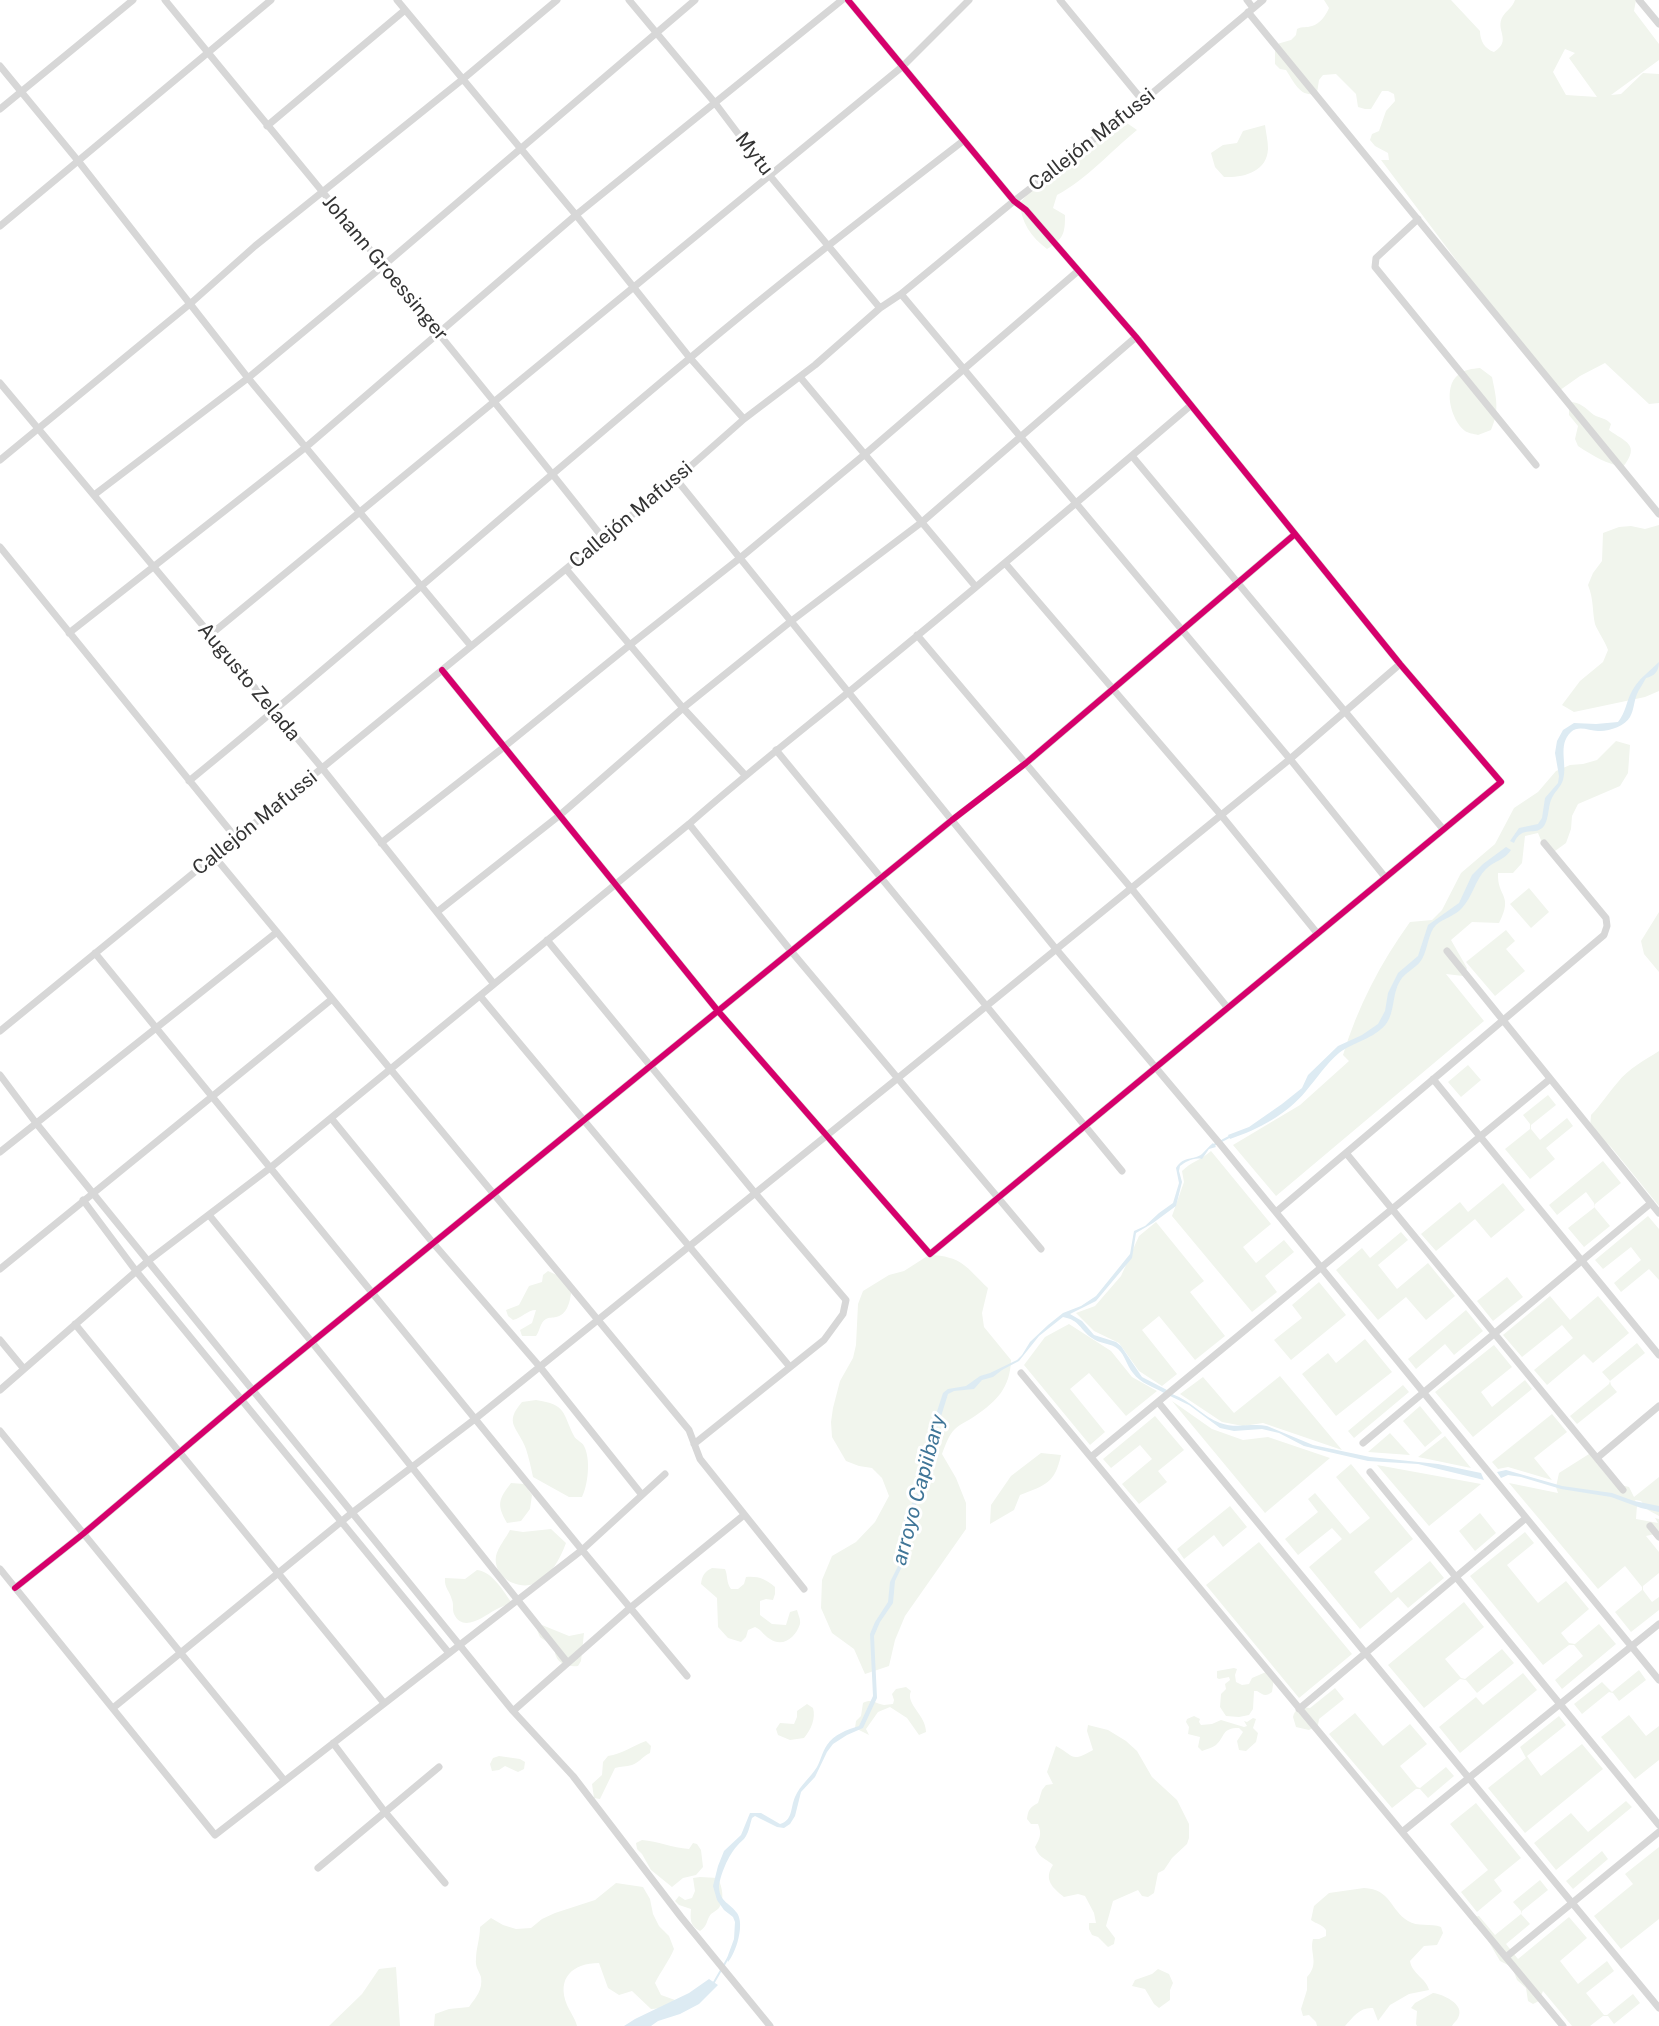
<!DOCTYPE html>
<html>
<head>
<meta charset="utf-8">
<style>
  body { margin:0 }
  canvas { display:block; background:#fff }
</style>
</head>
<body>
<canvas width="1659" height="2026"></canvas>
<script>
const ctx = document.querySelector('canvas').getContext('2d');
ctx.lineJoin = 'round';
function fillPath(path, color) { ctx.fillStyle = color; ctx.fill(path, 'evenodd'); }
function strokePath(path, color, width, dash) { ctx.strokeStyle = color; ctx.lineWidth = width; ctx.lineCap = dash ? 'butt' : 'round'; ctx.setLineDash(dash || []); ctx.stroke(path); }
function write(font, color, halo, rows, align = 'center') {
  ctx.font = font + ' "Public Sans",sans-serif'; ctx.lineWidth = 6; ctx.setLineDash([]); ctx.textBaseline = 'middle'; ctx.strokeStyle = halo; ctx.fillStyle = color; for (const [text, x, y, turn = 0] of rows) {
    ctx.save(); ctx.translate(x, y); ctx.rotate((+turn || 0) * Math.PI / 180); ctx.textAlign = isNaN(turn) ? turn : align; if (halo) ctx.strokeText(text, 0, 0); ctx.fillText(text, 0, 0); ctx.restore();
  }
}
fillPath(new Path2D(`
  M1324 0H1451L1480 31C1480 41 1485 49 1494 52 1513 40 1494 30 1503 16 1507 10 1512 8 1515 0H1636L1634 11 1659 44V60L1611 95 1621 94 1643 73 1659 74V403L1649 404 1605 363 1580 376 1556 393 1381 160H1389L1388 153 1375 146 1370 140 1372 134 1379 131 1386 111 1395 101 1394 94 1388 91H1382L1371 109H1365L1358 107 1356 94 1336 74 1323 75 1319 80 1317 93C1301 99 1294 82 1286 70L1280 69 1275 64V51L1277 44 1291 40 1296 35 1297 29C1303 26 1306 28 1312 26 1320 24 1326 15 1329 8ZM1565 49 1575 53 1569 58 1597 97 1566 95 1553 72Z
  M1124 121 1137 130C1110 152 1087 179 1057 195L1053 208 1065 215C1065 233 1064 239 1047 249 1031 237 1021 222 1020 203L1038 181 1111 123Z
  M1265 125C1266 133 1268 141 1268 149 1267 172 1243 178 1224 177L1215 167 1211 153 1223 145 1237 143 1243 131Z
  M1480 368 1492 377C1496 397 1500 410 1491 430L1478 435C1474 434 1468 433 1465 431 1450 419 1443 387 1458 375 1465 369 1472 369 1480 368Z
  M1569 402C1581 402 1585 408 1594 415 1601 419 1605 417 1611 424L1609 430C1625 442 1641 444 1623 467 1607 464 1593 456 1578 446L1575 439 1578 426 1569 415Z
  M1659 525V691L1645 697 1574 712 1562 705 1580 681 1603 662 1608 650C1605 641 1597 630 1595 624 1592 610 1594 600 1588 585L1593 573 1602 561 1603 533 1619 527 1631 526 1645 529Z
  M1616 741 1630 745 1628 773 1620 786 1578 804 1572 816 1571 829 1566 843 1555 851 1543 845 1538 833 1525 836 1522 863 1513 873H1498C1497 898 1514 894 1499 923L1472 922 1451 940 1467 968 1463 976 1446 974 1484 1021 1276 1196 1233 1145 1300 1105 1349 1061 1343 1055C1358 1006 1380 964 1410 922L1432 920 1442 910 1461 873 1495 844 1514 808 1538 792 1556 771 1570 765 1583 764 1597 760Z
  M1529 888 1549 912 1531 928 1510 904Z
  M1659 912V972L1644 954 1641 941Z
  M1506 930 1515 941 1506 949 1525 971 1495 996 1466 962Z
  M1659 1051V1206L1611 1147 1590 1128 1591 1115C1601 1105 1608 1093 1618 1082 1628 1069 1645 1060 1659 1051Z
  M1468 1065 1481 1080 1461 1097 1448 1082Z
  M1548 1095 1556 1105 1531 1125V1129L1540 1140 1567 1118 1573 1126 1546 1148 1555 1159 1530 1179 1505 1149 1530 1129V1124L1523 1115Z
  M1211 1151 1271 1224 1243 1247 1256 1263 1284 1240 1294 1252 1265 1276 1277 1292 1252 1312 1172 1216 1184 1182 1182 1171C1191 1162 1201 1160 1211 1151Z
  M1603 1161 1621 1183 1595 1204V1208L1610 1226 1584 1247 1568 1228 1595 1207 1594 1203 1586 1192 1557 1215 1549 1205Z
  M1503 1183 1525 1210 1491 1238 1475 1219 1436 1251 1421 1234 1460 1202 1468 1212Z
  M1648 1216 1659 1229V1280L1649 1269 1621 1292 1614 1283 1641 1260 1631 1247 1603 1269 1595 1260Z
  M1156 1222 1204 1281 1190 1292 1225 1336 1195 1360 1159 1316 1142 1330 1177 1374 1162 1386 1139 1371 1119 1343 1094 1331 1076 1313 1095 1306 1121 1276 1139 1236Z
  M1401 1232 1408 1240 1378 1265 1397 1289 1428 1263 1455 1296 1426 1320 1406 1297 1378 1320 1336 1270 1362 1248 1370 1258Z
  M929 1255C962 1256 966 1267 988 1288L982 1313 984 1327 1011 1360C1010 1388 997 1401 975 1416 968 1421 960 1424 955 1429 949 1434 945 1446 942 1454L956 1478 966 1503V1529L905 1616 895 1640 889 1666 865 1674 854 1649 832 1633 821 1608 822 1580 832 1556 856 1542 875 1522 889 1496 882 1478 872 1468 859 1466 846 1461 832 1437 831 1422 833 1408 840 1381 853 1358 856 1345 858 1304 863 1291 889 1275 904 1271Z
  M548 1271 561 1277 571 1293C570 1302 567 1315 556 1317 553 1318 549 1317 546 1319 540 1322 540 1331 536 1336H522L520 1330 532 1323 536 1310C527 1310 522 1318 513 1320L508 1316 506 1310 519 1305 529 1286 542 1282 543 1275Z
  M1507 1277 1523 1297 1493 1321 1477 1301Z
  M1319 1282 1346 1315 1291 1360 1274 1340 1302 1318 1292 1305Z
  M1550 1296 1570 1320 1598 1296 1629 1333 1593 1363 1584 1354 1547 1385 1534 1370 1573 1338 1562 1325 1522 1357 1503 1335Z
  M1466 1310 1483 1331 1454 1355 1445 1344 1416 1369 1408 1359Z
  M1069 1324 1111 1351 1132 1377 1157 1391 1126 1416 1089 1373 1070 1389 1105 1432 1090 1445 1024 1365 1045 1337Z
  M1365 1339 1392 1372 1336 1416 1302 1374 1328 1353 1336 1363Z
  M1637 1343 1645 1353 1610 1381 1611 1385 1617 1392 1577 1424 1570 1416 1609 1384 1610 1381 1602 1372Z
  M1494 1345 1512 1367 1481 1392 1492 1407 1525 1380 1532 1389 1473 1437 1435 1392Z
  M1280 1376 1342 1450 1263 1423 1243 1426 1222 1422 1180 1394 1203 1377 1234 1413Z
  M1403 1385 1409 1392 1354 1438 1348 1431Z
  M536 1400C567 1405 562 1412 574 1436 576 1440 582 1442 584 1446 591 1459 588 1485 582 1497H569L533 1477C531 1468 529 1458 526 1449 518 1427 503 1424 522 1402Z
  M1172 1401 1212 1429 1243 1440 1268 1437 1330 1458 1265 1513Z
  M1420 1406 1442 1433 1425 1447 1403 1421Z
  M1552 1414 1567 1432 1534 1458 1552 1480 1508 1467 1498 1469 1492 1462Z
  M1155 1416 1184 1450 1158 1471 1167 1482 1139 1504 1122 1484 1152 1459 1140 1445 1111 1468 1103 1459Z
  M1390 1433 1410 1455 1368 1452Z
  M1445 1436 1471 1468 1418 1457Z
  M1041 1453 1061 1455C1055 1483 1046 1485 1020 1495L1014 1510 990 1524 991 1505 1011 1476Z
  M1589 1454 1613 1483 1629 1487 1634 1497 1659 1477V1516L1648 1510 1641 1501 1635 1500 1637 1505 1636 1519 1658 1523 1655 1518 1659 1519V1533L1646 1536 1659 1552V1573L1643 1586V1590L1652 1602 1659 1597V1610L1631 1632 1615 1612 1642 1590V1587L1625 1566 1598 1589 1509 1483 1558 1493 1556 1487 1559 1473Z
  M1351 1464 1413 1539 1374 1572 1391 1593 1430 1561 1444 1578 1408 1608 1398 1597 1360 1629 1309 1567 1342 1539 1332 1528 1298 1555 1285 1539 1318 1512 1308 1499 1315 1493 1350 1534 1370 1518 1336 1477Z
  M1377 1465 1481 1484 1429 1526Z
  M511 1483 524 1484 532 1495 530 1509 521 1521 507 1523C496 1504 499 1499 511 1483Z
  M1230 1506 1247 1527 1223 1547 1214 1535 1184 1559 1177 1549Z
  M1480 1513 1496 1533 1475 1551 1459 1531Z
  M551 1529 566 1543C560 1559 549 1581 530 1585 512 1588 493 1574 496 1556 498 1547 506 1538 510 1530L523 1532Z
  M1525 1532 1534 1543 1507 1565 1538 1603 1566 1581 1589 1609 1561 1633 1569 1643 1575 1644 1599 1624 1616 1644 1562 1689 1555 1680 1583 1656 1574 1645H1569L1543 1665 1470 1576Z
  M1259 1542 1352 1654 1299 1698 1206 1585Z
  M712 1568 725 1569C728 1576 726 1582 731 1589H738L744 1584 746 1577C758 1576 766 1579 775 1587V1594L773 1600 766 1599 760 1601V1615L772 1624 786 1625 790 1612 797 1610C798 1614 801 1620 800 1624 796 1637 783 1648 770 1639 763 1635 762 1630 755 1627L748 1630 746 1637 741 1642 728 1638 718 1627 717 1598 701 1584C702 1576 704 1572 712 1568Z
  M477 1570C493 1572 503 1591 512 1603 506 1605 500 1607 495 1610 483 1617 463 1633 454 1614 452 1609 454 1605 452 1600 450 1591 444 1588 445 1578L465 1579Z
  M1464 1602 1484 1627 1445 1659 1461 1678 1465 1679 1502 1649 1514 1663 1477 1693 1466 1680 1460 1679 1424 1708 1388 1665Z
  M542 1625 569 1636 584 1633 581 1661 578 1666C570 1667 559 1665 556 1656 553 1648 558 1653 552 1646 549 1642 543 1640 540 1637L537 1630Z
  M1234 1668 1237 1669 1235 1675 1236 1682 1242 1685 1249 1684 1252 1678 1266 1672 1274 1678 1272 1692C1266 1697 1263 1695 1257 1691H1254L1253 1709 1249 1715 1239 1717 1226 1716 1220 1707 1221 1694 1226 1689 1225 1684 1230 1680 1229 1677 1219 1679 1217 1678V1671Z
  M1639 1670 1646 1680 1619 1701 1613 1693 1609 1692 1582 1714 1574 1704 1602 1682 1612 1692Z
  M1523 1673 1537 1690 1460 1753 1439 1727 1476 1697 1483 1705Z
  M906 1687 911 1691C905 1704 926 1715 926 1732L919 1735 907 1718 890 1707 878 1712 866 1729 869 1735 855 1728 856 1721 861 1716 863 1703C872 1698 876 1704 884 1705 887 1705 890 1704 893 1704L894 1700 892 1694 896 1689Z
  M1335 1688 1344 1699 1319 1719 1318 1725 1309 1730 1296 1727 1293 1717C1295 1708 1301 1707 1310 1708Z
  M807 1704 813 1708C816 1718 811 1730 804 1738L790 1740 778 1735 776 1729 780 1723 794 1724 797 1717V1711Z
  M1355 1713 1383 1746 1410 1724 1427 1744 1400 1766 1417 1787 1420 1788 1446 1767 1454 1776 1428 1798 1420 1789H1416L1392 1808 1329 1734Z
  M1629 1715 1646 1736 1659 1726V1760L1635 1779 1601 1737Z
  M1194 1716 1200 1719 1199 1722 1201 1725 1212 1724 1221 1720 1244 1727 1247 1726 1244 1721 1247 1722 1253 1718 1256 1719 1253 1728 1258 1733 1256 1742 1246 1751 1239 1750 1237 1741 1243 1732 1239 1728C1221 1728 1226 1736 1216 1745 1212 1748 1206 1749 1202 1751L1198 1747 1200 1737 1188 1734 1189 1727 1186 1722 1187 1719Z
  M1559 1716 1566 1725 1527 1756 1541 1776 1582 1744 1603 1769 1525 1833 1488 1788 1526 1758 1520 1747Z
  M1088 1725 1108 1730 1126 1741 1137 1751 1152 1777 1177 1800 1189 1824V1838L1187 1844 1172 1858 1164 1870 1158 1873 1154 1893 1148 1897 1142 1896 1138 1890 1113 1901 1106 1926 1115 1938 1114 1944 1108 1947 1098 1937 1092 1935 1089 1929V1923H1096L1094 1913 1085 1896 1078 1894 1064 1897C1053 1888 1043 1880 1053 1865 1044 1857 1040 1859 1035 1847 1040 1838 1042 1834 1038 1824H1031L1027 1819C1028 1810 1030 1807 1038 1803L1042 1790 1046 1785 1053 1784 1047 1772 1056 1746C1075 1756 1070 1763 1093 1750L1087 1731Z
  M646 1741 651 1746 650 1753C643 1756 640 1762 632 1765 626 1767 621 1766 615 1768L600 1799 594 1798 592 1784 602 1775 603 1762 608 1756C622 1754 632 1746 646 1741Z
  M499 1756 520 1759 525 1762 524 1769 518 1772 505 1766 499 1770 492 1771 490 1764 493 1758Z
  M1626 1801 1632 1807 1556 1870 1534 1843 1571 1813 1588 1832Z
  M1476 1803 1521 1858 1494 1880 1502 1891 1477 1912 1461 1892 1488 1870 1450 1824Z
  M642 1840C658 1841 672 1848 689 1849L693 1843 697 1844 701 1850 703 1867 696 1875 683 1878 672 1887 651 1870 642 1854 637 1849 636 1843Z
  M1659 1847V1919L1621 1949 1594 1916 1633 1884 1625 1874Z
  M1602 1851 1608 1859 1573 1889 1566 1881Z
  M700 1877 718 1878C722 1887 725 1899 719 1908 717 1910 714 1912 711 1914 706 1920 708 1926 700 1931 690 1926 690 1919 691 1909L679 1905 675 1901 679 1896 685 1900 692 1898 695 1891 693 1878Z
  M1540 1880 1548 1890 1522 1911 1521 1914 1530 1924 1506 1944 1518 1959 1569 1917 1587 1938 1560 1961 1578 1984 1607 1961 1614 1971 1586 1993 1604 2015H1607L1633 1994 1640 2003 1614 2024 1608 2016H1603L1590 2026H1572L1543 1991 1539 2001 1533 2004 1528 2001 1526 1988 1517 1980 1512 1967 1500 1961 1483 1932 1473 1924 1472 1917 1479 1916 1495 1935 1521 1914V1911L1513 1902Z
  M616 1883 643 1887 650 1899 653 1914 659 1926 669 1936 674 1949C669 1961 661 1971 655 1983L661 1995 675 2000 664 2008 651 2009 632 1991 619 1995 608 1988 599 1963C573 1963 556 1978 567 2005 570 2012 575 2018 577 2026H434L435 2014 449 2009 469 2007C476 1997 483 1990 481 1977 479 1971 475 1967 476 1959 476 1948 480 1939 480 1927L491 1918 503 1925 516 1929 531 1928 542 1919 555 1913 595 1900Z
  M1364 1888C1391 1889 1390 1910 1408 1921 1417 1927 1431 1923 1441 1927L1443 1933 1437 1945 1424 1946 1410 1961C1412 1974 1426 1978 1429 1990L1409 1994 1390 2005 1378 2021 1373 2008C1360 2007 1353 2017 1345 2026H1317L1316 2022 1309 2015 1303 2016 1301 2009 1307 1990V1977C1320 1963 1309 1953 1313 1939H1319L1326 1936V1930C1322 1924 1316 1924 1311 1920L1314 1906 1329 1893Z
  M396 1967 400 2026H329L362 1994 379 1969Z
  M1158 1969 1169 1974 1173 1983 1170 1990V2000L1159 2008 1154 2004 1145 1989 1132 1986 1135 1980 1152 1974Z
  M1433 1993C1442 1994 1466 2004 1458 2018 1457 2021 1453 2023 1452 2026H1417L1416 2024 1417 2011 1411 2008 1415 2003Z`), '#f1f5ed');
fillPath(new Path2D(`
  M1659 662C1659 672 1654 676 1646 678 1643 684 1639 689 1637 694 1634 701 1634 710 1630 717 1625 726 1608 732 1598 731 1589 731 1579 725 1571 732 1557 745 1568 764 1563 780 1561 787 1554 792 1551 800 1548 808 1549 818 1544 826 1536 837 1522 824 1514 843L1510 841 1519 828 1538 824 1542 818 1545 798 1558 783 1559 776 1555 753 1557 741 1563 730 1574 723 1596 724 1618 722C1626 712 1626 702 1632 691 1639 678 1649 672 1659 662Z
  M1506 847 1511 850C1505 860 1494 861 1486 869 1475 880 1473 896 1462 908 1455 916 1444 918 1436 925 1428 933 1428 949 1422 959 1417 968 1405 972 1400 981 1392 994 1395 1012 1386 1024 1374 1039 1353 1042 1339 1053 1326 1064 1317 1078 1306 1091 1286 1115 1259 1129 1230 1139L1228 1135 1249 1127 1282 1104 1302 1088 1308 1075 1338 1046 1362 1035 1378 1024 1385 1011 1388 993 1398 973 1418 956 1428 925 1459 903 1472 875 1483 864Z
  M1213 1143 1216 1147 1209 1149 1202 1159C1193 1157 1186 1162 1180 1166L1179 1171 1182 1182 1176 1206 1153 1223 1136 1233 1132 1258 1096 1301 1070 1314 1082 1321 1094 1335 1116 1342 1121 1346 1142 1377 1167 1390 1164 1393C1154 1387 1140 1383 1133 1373 1127 1366 1125 1355 1118 1349 1111 1343 1100 1344 1092 1338 1080 1330 1080 1320 1063 1317L1039 1336 1019 1361 1002 1370 993 1377 982 1380 974 1389 954 1391 948 1394 924 1471 926 1483 908 1523 906 1540 908 1554 895 1581 893 1603 880 1622 874 1636 877 1698 863 1728 847 1735 833 1744 827 1752 815 1777 801 1792 795 1816 790 1824 784 1828 777 1827 755 1816 752 1818C750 1824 749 1831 746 1836 744 1840 740 1842 737 1846 729 1854 719 1877 719 1888 720 1902 731 1904 737 1913 745 1924 736 1953 728 1962L727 1958 734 1939 735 1922 733 1917 724 1910 717 1900 713 1886 718 1866 724 1851 741 1835 750 1813H761L780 1824C793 1820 790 1809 795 1797 800 1785 810 1778 817 1767 821 1760 822 1752 827 1745 834 1734 847 1730 859 1726L873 1696 870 1634 875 1622 888 1602 890 1582 901 1560 902 1529 905 1517 920 1488 923 1454 943 1393 948 1389 966 1386 980 1376 990 1373 1017 1360 1022 1355 1030 1342 1048 1325 1063 1313 1081 1306 1096 1296 1130 1254 1134 1231 1145 1226 1159 1213 1173 1203 1179 1183 1176 1168C1184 1155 1193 1161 1202 1154 1206 1150 1209 1146 1213 1143Z
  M1172 1394C1192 1401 1203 1417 1220 1423 1236 1429 1251 1423 1267 1426L1313 1445 1370 1457 1438 1464 1481 1473 1484 1480 1418 1464 1368 1461 1316 1449 1304 1446 1279 1433 1262 1429 1234 1431 1220 1428 1189 1405 1170 1396Z
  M1506 1470 1562 1486 1612 1493 1634 1501 1659 1506V1512L1641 1508 1611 1497 1561 1489 1521 1477 1508 1475 1501 1478 1497 1472Z
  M709 1979 718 1985 699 2004 680 2014 658 2021 651 2026H624L635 2019 689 1993Z`), '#ddebf3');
strokePath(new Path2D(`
  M1212 1146 1231 1136
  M713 1984 728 1958`), '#ddebf3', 2);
strokePath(new Path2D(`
  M165 0C311 179 460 356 603 538
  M397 0 576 215 690 358 744 419
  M629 0 715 103 770 176 880 308
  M1060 0 1143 101
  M1247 0 1253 8
  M1639 0 1659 24
  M1248 12 1659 514
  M0 66 79 162 248 378 471 646
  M0 109 133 0
  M267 126 405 10
  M1418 219 1376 258 1375 267 1536 465
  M0 226 271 0
  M901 294 1290 759 1385 877
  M800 377 976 587
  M0 383 322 768 494 984
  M1132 456 1443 829
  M0 460 191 303 255 246 463 79 557 0
  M676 479 1056 949 1220 1144 1659 1680
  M94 495 248 378 383 266 695 0
  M0 547 236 838
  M1005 563 1221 815 1317 933
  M566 569 683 708 745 775
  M69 633 306 447 576 215 842 0
  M210 635 903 66 969 0
  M917 635 1131 888 1227 1007
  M442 670 718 1011 930 1254 1501 782 1400 664 1136 337 1026 210 1014 201 848 0
  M776 750 1122 1171
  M189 781C358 643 522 498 690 358 779 283 871 212 963 141
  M689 824 791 951 1041 1249
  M381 843 504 747 631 644 740 558 864 455 1078 271
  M214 856 689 1430 700 1459 804 1589
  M437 912 560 815 683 708 790 622 922 522 1136 337
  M547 940 755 1193 846 1300 843 1314 824 1340 694 1444
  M1447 951 1659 1213
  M95 953 582 1550 687 1676
  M480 996 790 1367
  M0 1031 676 479 744 419 815 365 880 308 901 294 1014 201 1143 101 1263 0
  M0 1075 36 1123 513 1711 573 1776 681 1917 770 2026
  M1433 1079 1659 1355
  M331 1118 433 1243 540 1367 642 1495
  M0 1152 277 932
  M1346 1153 1623 1490
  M83 1200 136 1271 449 1653
  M1276 1212 1604 935 1607 926 1606 918 1544 843
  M209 1215C330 1363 448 1513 567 1662
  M0 1269 332 999
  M75 1324 384 1703
  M0 1340 24 1369
  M1021 1373 1563 2026
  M0 1390 148 1261 270 1168 689 824C741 778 796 735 850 691 965 597 1078 502 1190 406
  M1158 1402 1659 2008
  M0 1431 284 1780
  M1363 1443 1651 1203
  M1091 1457 1550 1079
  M1597 1458 1659 1406
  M1370 1472 1659 1825
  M1650 1526 1659 1537
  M0 1569 215 1835 582 1550 665 1474
  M15 1588 83 1534 252 1391 952 820 1026 763 1295 534
  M113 1708 353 1512 475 1419 898 1078 1290 759 1400 664
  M1299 1709 1526 1518
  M513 1711 630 1608 744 1515
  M333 1743 385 1812 445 1883
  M1402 1832 1659 1624
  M318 1868 439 1767
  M1506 1957 1659 1832`), '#d7d7d7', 7);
strokePath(new Path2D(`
  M442 670 718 1011 930 1254 1501 782 1400 664 1136 337 1026 210 1014 201 848 0
  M15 1588 83 1534 252 1391 952 820 1026 763 1295 534`), '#d6006c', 6);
write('20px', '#333', '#fff', [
  ["Callejón Mafussi",1092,140,-38],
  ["Mytu",754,154,52],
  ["Johann Groessinger",385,268,50],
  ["Callejón Mafussi",631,515,-40],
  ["Augusto Zelada",249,682,50],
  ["Callejón Mafussi",255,823,-39]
]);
write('italic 21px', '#3f7597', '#fff', [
  ["arroyo Capiibary",919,1490,-75]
]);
</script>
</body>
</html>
